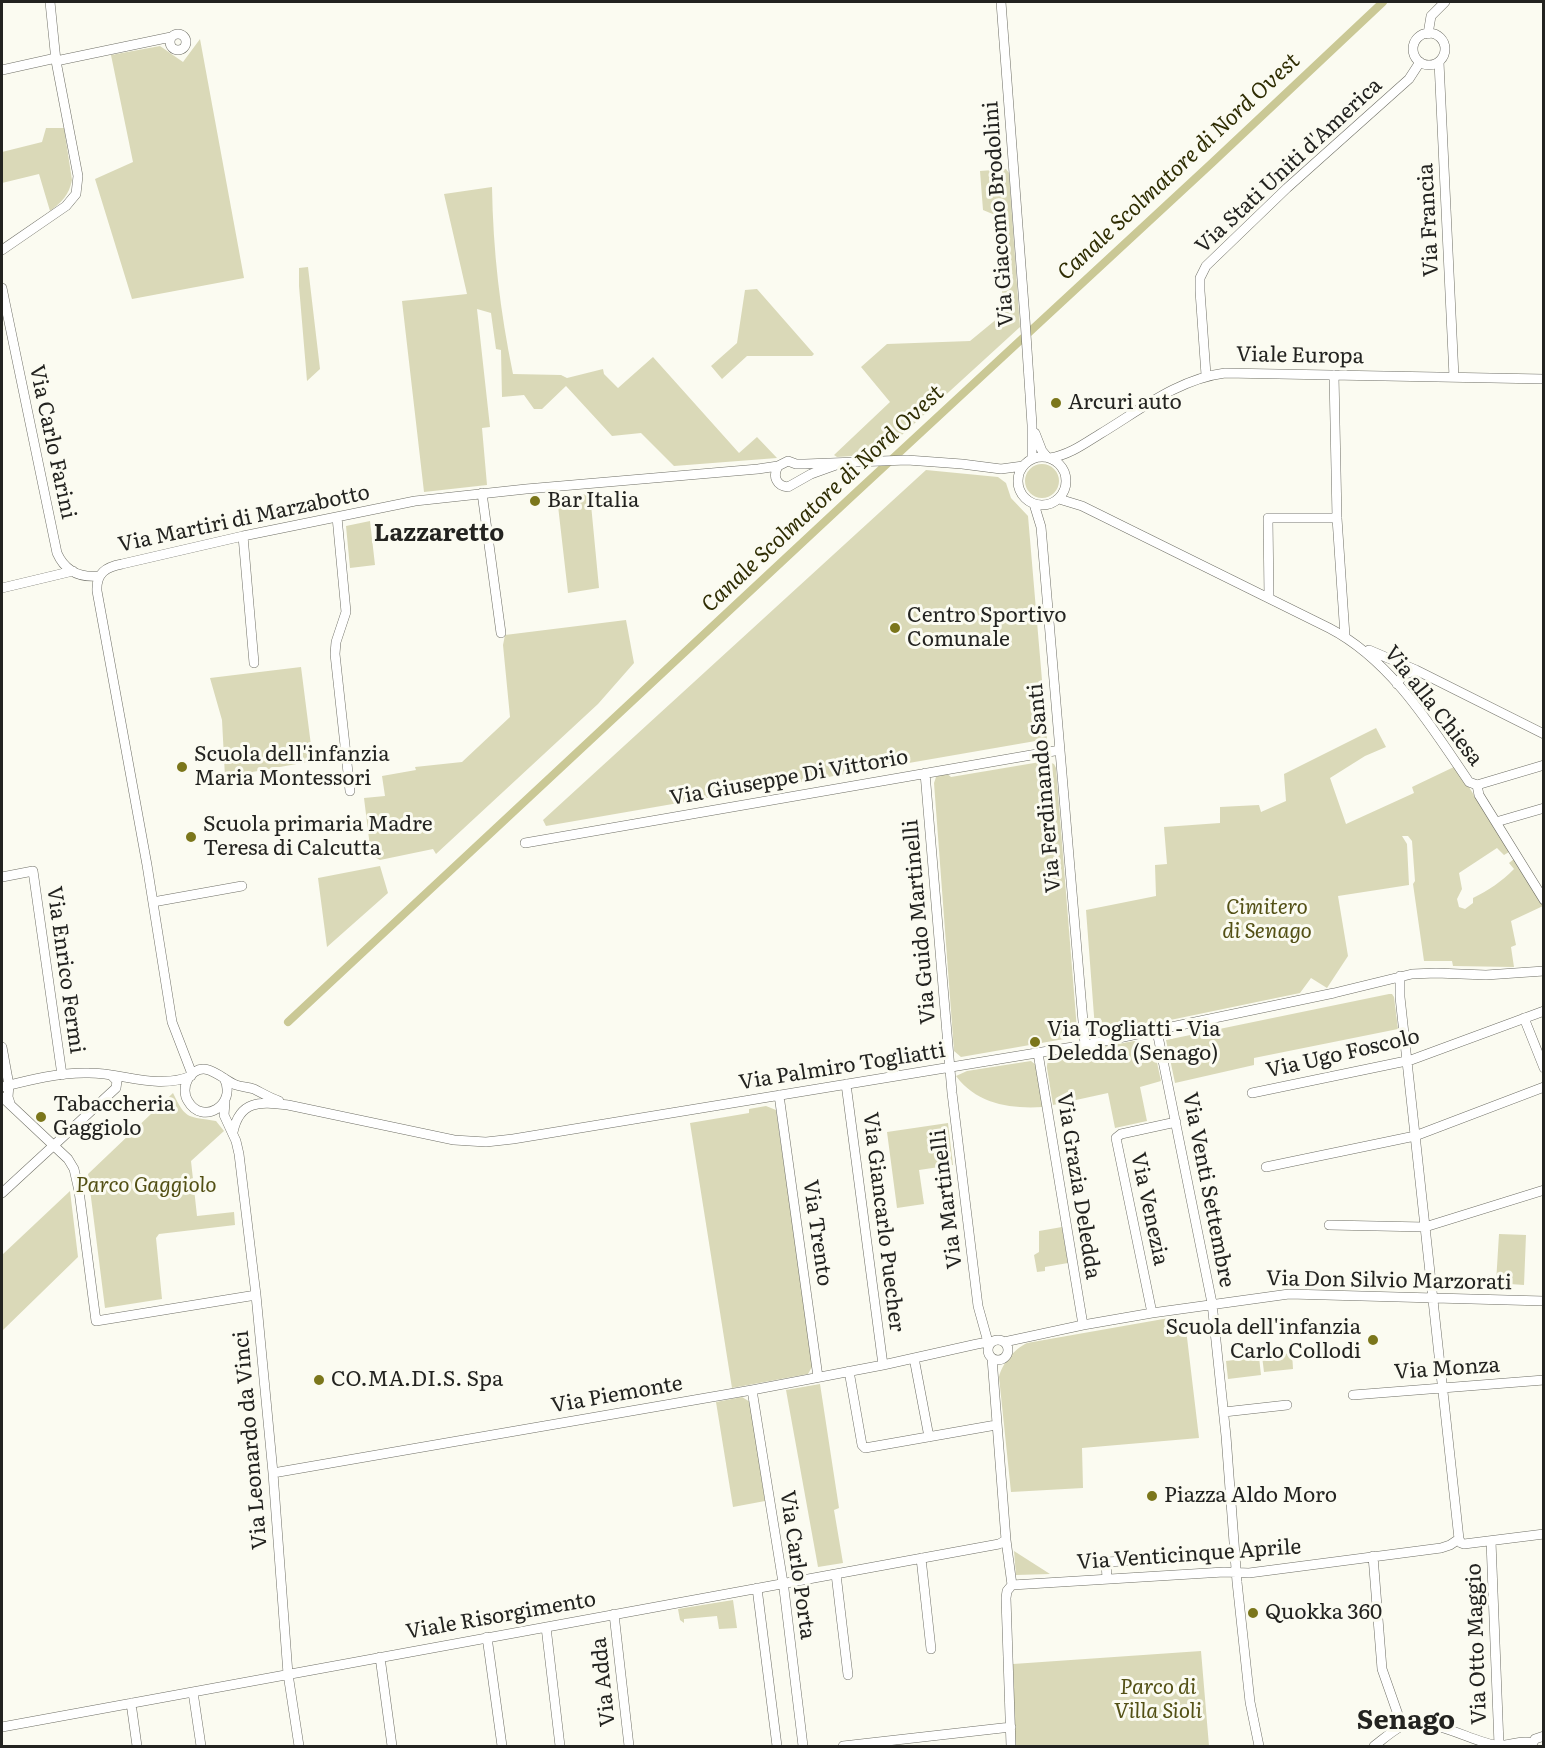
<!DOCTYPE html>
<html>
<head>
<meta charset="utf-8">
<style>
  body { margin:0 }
  #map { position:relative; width:1545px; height:1748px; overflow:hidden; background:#fbfbf1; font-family:Literata,serif }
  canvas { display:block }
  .frame { position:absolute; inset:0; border:3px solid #232320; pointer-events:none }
</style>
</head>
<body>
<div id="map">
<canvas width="1545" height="1748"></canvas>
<div class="frame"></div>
</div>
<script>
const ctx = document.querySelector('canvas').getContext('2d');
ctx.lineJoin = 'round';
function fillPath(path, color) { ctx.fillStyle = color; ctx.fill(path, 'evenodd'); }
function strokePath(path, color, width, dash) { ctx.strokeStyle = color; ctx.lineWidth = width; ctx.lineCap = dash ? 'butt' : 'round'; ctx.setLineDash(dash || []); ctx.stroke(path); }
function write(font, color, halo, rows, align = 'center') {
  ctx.font = font + ' Literata,serif'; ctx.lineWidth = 6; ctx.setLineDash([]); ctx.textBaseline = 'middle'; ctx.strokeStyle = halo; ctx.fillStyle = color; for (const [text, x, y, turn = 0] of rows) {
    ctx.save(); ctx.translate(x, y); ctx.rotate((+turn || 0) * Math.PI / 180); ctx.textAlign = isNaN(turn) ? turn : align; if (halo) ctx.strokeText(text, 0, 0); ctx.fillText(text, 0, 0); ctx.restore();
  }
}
fillPath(new Path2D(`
  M200 39 244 278 132 299 95 179 133 162 111 55 160 46 183 62Z
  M46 128H64L72 180C69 195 62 202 50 211L39 174 2 183V152L42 142Z
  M1006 169 1009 173 1020 327 881 454 837 457 834 455 890 402 861 367 887 344 970 341 1004 313 995 215 983 210 980 171Z
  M492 187C493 251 500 311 513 374L561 375 567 378 603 369 604 374 618 388 653 357 739 453 757 437 777 458 674 466 641 433 612 436 566 386 542 409H534L524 395 502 397 501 350 496 349 491 313 477 309 490 427 482 428 487 485 424 492 402 301 467 294 444 194Z
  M308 267 320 369 307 381 299 286V268Z
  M757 289 814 354 812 356H747L722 379 711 366 737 343 745 290Z
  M1025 481a17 17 0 1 1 34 0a17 17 0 1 1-34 0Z
  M926 470 998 477 1006 483 1011 498 1028 516 1047 739 546 826 543 820Z
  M590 494 599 588 568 593 557 497 567 496 568 503 578 502V495Z
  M370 521 375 565 350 568 346 526Z
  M626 620 634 663 598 704 436 854 433 849 380 860 371 855 364 798 385 796 382 776 416 770 415 767 462 762 510 717 503 645 505 635Z
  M301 667 313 761 225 777 222 720 210 678Z
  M1376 728 1386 747 1365 756 1330 778 1346 824 1414 793 1412 787 1456 766 1509 852 1504 855 1497 848 1459 873 1462 889 1457 899 1459 907 1465 909 1473 903V898C1489 890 1501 882 1514 869L1509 863 1514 859 1544 904 1543 906 1511 921 1516 945 1511 947 1514 967 1453 966 1452 961H1424L1413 884 1415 881 1412 841 1408 836H1402L1407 844 1409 885 1338 896 1348 956 1327 988 1311 978 1300 993 1103 1034 1095 1029 1086 910 1156 896 1155 865 1167 864 1164 827 1220 823V807L1259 805 1261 812 1286 801 1284 774Z
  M1046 761 1054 764 1056 768 1077 1030 1074 1037 1070 1038 961 1057 954 1051 934 783 936 777 946 773 951 777Z
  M380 866 388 893 327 947 318 878Z
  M1389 994H1392L1394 997 1398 1029 1254 1058V1065L1175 1083 1166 1040Z
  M1134 1041 1152 1047 1155 1053 1161 1081 1140 1087 1147 1121 1115 1128 1108 1093 1053 1105 1047 1068C1047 1062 1048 1060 1053 1056Z
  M1031 1061 1036 1065 1043 1107C1010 1109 977 1104 956 1076L967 1071Z
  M173 1093C186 1121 189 1116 216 1121L224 1131 191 1161 197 1216 234 1212 235 1225 159 1234 156 1238 162 1299 105 1308 88 1174Z
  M766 1106 776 1110 813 1365 808 1374 732 1388 690 1123 749 1113V1109Z
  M948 1123 953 1165 919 1170 924 1204 897 1208 887 1132Z
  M70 1191 78 1257 2 1331V1255Z
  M1062 1227 1068 1263 1045 1267V1271L1037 1272 1034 1255 1039 1252V1231Z
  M1499 1234 1526 1235 1524 1285 1496 1283Z
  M1169 1318 1171 1331 1186 1329 1199 1438 1082 1448 1083 1488 1011 1492 999 1377C1002 1364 1014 1349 1027 1343Z
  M1292 1353 1293 1369 1264 1372 1262 1356Z
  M1259 1357 1261 1375 1228 1379 1226 1361Z
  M820 1384 839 1508 834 1510 843 1563 818 1567 786 1390Z
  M742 1397 750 1402 765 1501 733 1507 716 1402Z
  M1014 1551 1050 1574 1016 1575Z
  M733 1600 737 1628 719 1629 717 1616 684 1619V1623L680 1620 678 1609Z
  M1201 1651 1209 1746H1015L1013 1664Z`), '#dad9b8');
strokePath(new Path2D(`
  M288 1022 849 499 1213 162 1383 2`), '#cac895', 8);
const minor = new Path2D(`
  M1001 2 1025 319 1032 425V459
  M1413 49a16 16 0 1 1 32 0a16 16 0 1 1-32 0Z
  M170 42a8 8 0 1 1 16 0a8 8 0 1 1-16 0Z
  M1428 34 1431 16 1445 2
  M56 61 171 37
  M1439 62 1454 377
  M2 70 56 58
  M2 250 66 206 76 194 78 176 56 61 50 2
  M2 288 57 553C65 571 80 578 99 576
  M1206 375 1200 291V278L1206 266 1287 188 1409 79 1420 62
  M1334 375 1337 518 1345 636
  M1035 433 1042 451 1047 457
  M1018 481a24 24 0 1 1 48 0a24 24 0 1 1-48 0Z
  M1050 458C1069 455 1084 444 1100 434 1140 410 1178 379 1225 373L1544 379
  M778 466C772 477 777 486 788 487L811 474 836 465
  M482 493 501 633
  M1059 499 1082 506 1329 628C1391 660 1431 726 1469 782L1477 785
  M1034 504 1041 527 1085 1045
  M337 517 346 612 336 642 335 654 350 791
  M243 536 254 663
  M2 588 73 571
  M1269 598 1268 518H1337
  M1369 650 1416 670 1544 734
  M1397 684 1403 675 1416 670
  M925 773 952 1093 978 1306 988 1342
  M1477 785 1479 795 1544 900
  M1477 785 1544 765
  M1496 822 1544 808
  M525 843 1060 750
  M2 877 33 871 62 1075
  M153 902 242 886
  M1400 976V997L1459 1539
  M1524 1018 1544 1068
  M1157 1031 1212 1303 1226 1436 1237 1582 1250 1702 1259 1746
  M2 1047 9 1085 8 1097 10 1103
  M1038 1053 1083 1325
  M192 1074 172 1022 147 865 97 591C96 573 106 567 122 564L243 536 415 501 526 489 758 469 778 466 788 461 796 464H805L907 460 962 464 1001 469 1023 466
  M224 1078C238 1105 202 1126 188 1101 184 1095 184 1086 188 1079 203 1056 221 1079 236 1085 242 1087 248 1087 254 1089 262 1093 270 1098 279 1101
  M846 1084 883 1365
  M2 1087C29 1080 61 1072 89 1073 124 1073 157 1090 191 1076
  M1252 1093 1411 1060 1544 1011
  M779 1095 818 1377
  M2 1097 68 1159 74 1169 79 1191 96 1321 256 1295
  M225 1102 224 1115 236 1141 239 1154 256 1295 273 1473 288 1674 299 1746
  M233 1132C240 1099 261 1102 288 1105L454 1140 486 1142 513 1139 1085 1045 1334 993 1412 974 1436 973 1486 975 1544 971
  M1266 1167 1415 1136 1544 1087
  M2 1193 116 1088 117 1081 111 1075
  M1329 1225 1425 1227 1544 1190
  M1152 1313 1116 1138 1121 1134 1176 1122
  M988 1350a10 10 0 1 1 20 0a10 10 0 1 1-20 0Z
  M1004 1342 1083 1325 1152 1313 1289 1294 1544 1301
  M914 1358 929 1437
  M992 1358 1006 1540 1012 1585 1007 1591 1006 1598 1011 1746
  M849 1371 862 1445 865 1448 996 1425
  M752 1390 784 1589 803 1746
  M1353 1395 1544 1380
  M1224 1412 1287 1405
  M273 1473 752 1390 883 1365 977 1344 988 1342 989 1344
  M1459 1539 1461 1543 1464 1544 1544 1534
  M1491 1541 1499 1745
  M1373 1556 1382 1669 1402 1726
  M921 1558 931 1649
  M836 1574 848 1675
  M1107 1579 1106 1562 1236 1555
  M1012 1585 1224 1572 1249 1573 1441 1548 1450 1545 1459 1539
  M757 1588 777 1746
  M614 1614 629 1746
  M546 1627 560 1746
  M487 1637 502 1746
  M380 1657 392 1746
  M193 1692 201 1746
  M131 1703 137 1746
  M2 1727 999 1544 1006 1540
  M843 1746 1011 1727
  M1374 1746C1382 1740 1391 1732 1400 1727 1427 1713 1469 1741 1495 1745 1508 1747 1520 1739 1532 1743
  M1531 1746 1535 1739 1544 1736`);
strokePath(minor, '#6f6f66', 10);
strokePath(minor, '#fff', 9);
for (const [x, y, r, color] of [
  [1056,403,6,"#7b761b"],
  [535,501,6,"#7b761b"],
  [895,628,6,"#7b761b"],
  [182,767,6,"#7b761b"],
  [191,837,6,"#7b761b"],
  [1035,1042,6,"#7b761b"],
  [41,1117,6,"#7b761b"],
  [1373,1340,6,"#7b761b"],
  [319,1380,6,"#7b761b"],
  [1152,1496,6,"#7b761b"],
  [1253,1613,6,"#7b761b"]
]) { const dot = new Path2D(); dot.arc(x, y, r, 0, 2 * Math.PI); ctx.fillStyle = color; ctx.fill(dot); strokePath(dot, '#fbfbf1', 2); }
write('21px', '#232320', '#fbfbf1', [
  ["Via Stati Uniti d'America",1289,166,-43],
  ["Via Giacomo Brodolini",999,214,-94],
  ["Via Francia",1429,220,-93],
  ["Viale Europa",1300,356,1],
  ["Via Carlo Farini",52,442,78],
  ["Via Martiri di Marzabotto",244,519,-12],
  ["Via alla Chiesa",1433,706,52],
  ["Via Giuseppe Di Vittorio",789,778,-10],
  ["Via Ferdinando Santi",1045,788,-95],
  ["Via Guido Martinelli",920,922,-95],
  ["Via Enrico Fermi",65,970,82],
  ["Via Ugo Foscolo",1343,1054,-13],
  ["Via Palmiro Togliatti",842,1067,-9],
  ["Via Grazia Deledda",1078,1186,81],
  ["Via Venti Settembre",1208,1190,79],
  ["Via Martinelli",947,1199,-97],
  ["Via Venezia",1149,1209,78],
  ["Via Giancarlo Puecher",883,1222,83],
  ["Via Trento",817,1233,82],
  ["Via Don Silvio Marzorati",1389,1281,1],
  ["Via Monza",1447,1369,-4],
  ["Via Piemonte",617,1395,-10],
  ["Via Leonardo da Vinci",251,1440,-95],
  ["Via Venticinque Aprile",1189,1555,-4],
  ["Via Carlo Porta",797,1565,82],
  ["Viale Risorgimento",501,1616,-10],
  ["Via Otto Maggio",1477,1644,-92],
  ["Via Adda",604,1682,-96]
]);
write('21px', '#232320', '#fbfbf1', [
  ["Arcuri auto",1068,403],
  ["Bar Italia",547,501],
  ["Centro Sportivo",907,616],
  ["Comunale",907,640],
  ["Scuola dell'infanzia",194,755],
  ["Maria Montessori",194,779],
  ["Scuola primaria Madre",203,825],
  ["Teresa di Calcutta",203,849],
  ["Via Togliatti - Via",1047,1030],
  ["Deledda (Senago)",1047,1054],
  ["Tabaccheria",53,1105],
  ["Gaggiolo",53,1129],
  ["Scuola dell'infanzia",1361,1328,"right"],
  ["Carlo Collodi",1361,1352,"right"],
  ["CO.MA.DI.S. Spa",331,1380],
  ["Piazza Aldo Moro",1164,1496],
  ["Quokka 360",1265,1613]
], 'left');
write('italic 21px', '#535015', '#fbfbf1', [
  ["Cimitero",1267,908],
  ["di Senago",1267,932],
  ["Parco Gaggiolo",146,1186],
  ["Parco di",1158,1688],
  ["Villa Sioli",1158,1712]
]);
write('italic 22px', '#2f2d03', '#fbfbf1', [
  ["Canale Scolmatore di Nord Ovest",1179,167,-43],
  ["Canale Scolmatore di Nord Ovest",823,499,-43]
]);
write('bold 24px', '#232320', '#fbfbf1', [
  ["Lazzaretto",439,534]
]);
write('bold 27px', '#232320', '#fbfbf1', [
  ["Senago",1406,1721]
]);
</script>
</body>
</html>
